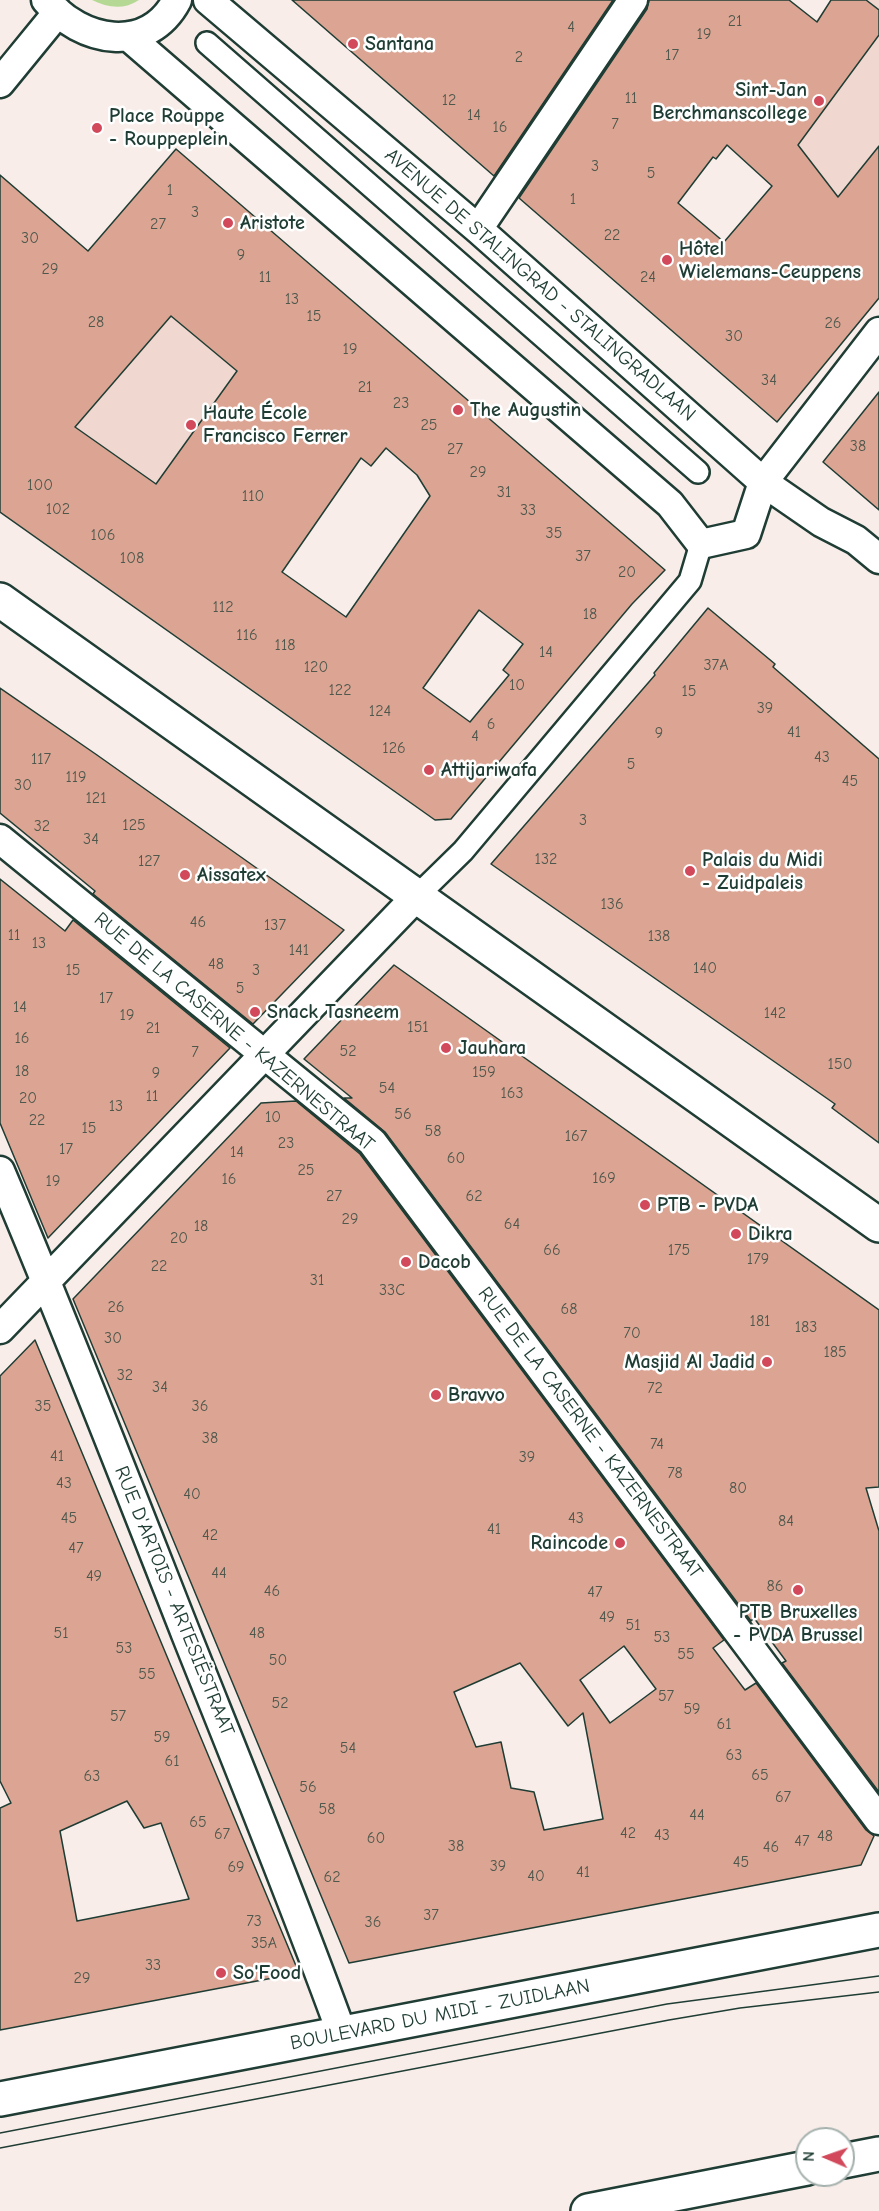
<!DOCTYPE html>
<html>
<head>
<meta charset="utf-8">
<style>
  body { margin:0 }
  #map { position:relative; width:879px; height:2211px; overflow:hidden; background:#f8ede9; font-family:"Comic Neue",sans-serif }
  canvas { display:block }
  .north { position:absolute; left:795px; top:2127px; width:60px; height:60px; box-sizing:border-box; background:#fff; border:2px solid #a5b1ae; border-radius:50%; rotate:272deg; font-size:16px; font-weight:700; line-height:24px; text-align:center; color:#1f3d34 }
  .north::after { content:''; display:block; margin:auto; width:21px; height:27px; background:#d1495b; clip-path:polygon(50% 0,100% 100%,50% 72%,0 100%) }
</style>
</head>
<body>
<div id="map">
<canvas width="879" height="2211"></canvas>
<div class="north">N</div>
</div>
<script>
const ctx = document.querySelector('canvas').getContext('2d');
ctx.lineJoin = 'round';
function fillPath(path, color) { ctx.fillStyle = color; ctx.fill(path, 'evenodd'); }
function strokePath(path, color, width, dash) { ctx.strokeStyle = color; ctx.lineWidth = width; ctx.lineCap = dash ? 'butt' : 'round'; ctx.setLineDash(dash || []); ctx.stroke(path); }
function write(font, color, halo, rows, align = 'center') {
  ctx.font = font + ' "Comic Neue",sans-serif'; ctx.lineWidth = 5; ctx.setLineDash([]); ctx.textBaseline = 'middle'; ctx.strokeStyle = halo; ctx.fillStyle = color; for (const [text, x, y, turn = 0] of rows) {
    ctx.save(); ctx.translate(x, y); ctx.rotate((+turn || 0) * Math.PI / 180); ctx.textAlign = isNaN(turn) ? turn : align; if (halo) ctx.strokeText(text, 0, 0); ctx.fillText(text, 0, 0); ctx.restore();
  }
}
fillPath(new Path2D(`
  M831 0H879V149L841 193 820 225 727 145Z
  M122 211 158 241 178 300 276 384 286 568 282 572 247 550 183 642 123 599 170 532 156 484 74 428 88 251Z`), '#f0d7cf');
fillPath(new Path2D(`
  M92 0H139C124 10 108 8 92 0Z`), '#b5d994');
const building = new Path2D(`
  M292 0H613L494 176Z
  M649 0H789L817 22 831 0H866L879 10V35L798 145 838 197 879 146V298L777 422 519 198 647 9ZM727 145 772 186 724 242 678 203 713 157 716 159Z
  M176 149 665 570 632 604 451 819 435 820 0 512V175L88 251ZM171 316 237 371 156 484 75 427ZM386 448 417 475 430 496 346 617 282 572 361 458 371 466ZM479 610 523 644 503 670 509 675 470 722 423 688Z
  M879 392V510L823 462Z
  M708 608 775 664 773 667 879 759V1143L832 1108 835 1104 491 864 655 675 654 673Z
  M0 688 97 755 344 930 253 1024 93 894 95 891 0 813Z
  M0 879 65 931 73 920 230 1048 48 1238 0 1123Z
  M394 965 879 1310V1487L866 1488 879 1531V1792L782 1663 786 1661 754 1618 751 1621 385 1132 344 1098H352L304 1059Z
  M296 1101 360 1154 724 1640 713 1648 745 1690 756 1683 866 1830 874 1836 861 1865 349 1963 73 1299 261 1103ZM624 1646 656 1689 610 1723 580 1680ZM520 1663 568 1726 583 1713 603 1819 544 1830 534 1792 511 1788 501 1742 476 1747 454 1692Z
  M35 1340 299 1973 0 2030V1808L11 1803 0 1781V1376ZM127 1801 144 1828 161 1823 189 1899 77 1921 60 1831Z`);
fillPath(building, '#dca593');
strokePath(building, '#1f3d34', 1.5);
const pedestrian = new Path2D(`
  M207 43 698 472
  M416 897 463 851 690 581 701 544`);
const minor = new Path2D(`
  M46 0C81 43 148 55 177 0
  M208 0 478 229 763 482 821 522 856 540 879 559
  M129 37 670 504 701 544 746 534 763 482 879 332
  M0 83 58 12
  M478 229 633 0
  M0 839 372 1142 879 1820
  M0 1171C65 1324 125 1479 186 1634 239 1767 293 1899 342 2034
  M0 1329 416 897`);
const tertiary = new Path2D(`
  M0 600 879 1225`);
const primary = new Path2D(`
  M0 2099 879 1930
  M843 2161 879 2154
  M588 2211 807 2168`);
strokePath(pedestrian, '#1f3d34', 26);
strokePath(minor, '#1f3d34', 33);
strokePath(tertiary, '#1f3d34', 38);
strokePath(primary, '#1f3d34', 38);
strokePath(pedestrian, '#fff', 21);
strokePath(minor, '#fff', 28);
strokePath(tertiary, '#fff', 33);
strokePath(primary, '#fff', 33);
strokePath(new Path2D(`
  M0 2133 667 2004 879 1976
  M0 2148 669 2020 740 2008 879 1992`), '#1f3d34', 1.5);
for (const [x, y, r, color] of [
  [353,44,6,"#d1495b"],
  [819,101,6,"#d1495b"],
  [97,128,6,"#d1495b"],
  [228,223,6,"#d1495b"],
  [667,260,6,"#d1495b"],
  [458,410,6,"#d1495b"],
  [191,425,6,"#d1495b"],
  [429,770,6,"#d1495b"],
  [690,871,6,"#d1495b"],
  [185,875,6,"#d1495b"],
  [255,1012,6,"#d1495b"],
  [446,1048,6,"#d1495b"],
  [645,1205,6,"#d1495b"],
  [736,1234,6,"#d1495b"],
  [406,1262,6,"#d1495b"],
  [767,1362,6,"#d1495b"],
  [436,1395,6,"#d1495b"],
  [620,1543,6,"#d1495b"],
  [798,1590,6,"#d1495b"],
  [221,1973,6,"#d1495b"]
]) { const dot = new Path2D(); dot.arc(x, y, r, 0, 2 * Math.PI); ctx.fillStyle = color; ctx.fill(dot); strokePath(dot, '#fff', 2); }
write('16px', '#4e574c', null, [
  ["21",735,21],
  ["4",571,27],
  ["19",704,34],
  ["17",672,55],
  ["2",519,57],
  ["11",631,98],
  ["12",449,100],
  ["14",474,115],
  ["7",615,124],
  ["16",500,127],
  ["3",595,166],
  ["5",651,173],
  ["1",170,190],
  ["1",573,199],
  ["3",195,212],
  ["27",158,224],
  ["22",612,235],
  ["30",30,238],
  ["9",241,255],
  ["29",50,269],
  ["11",265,277],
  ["24",648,277],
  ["13",292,299],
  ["15",314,316],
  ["28",96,322],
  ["26",833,323],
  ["30",734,336],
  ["19",350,349],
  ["34",769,380],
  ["21",365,387],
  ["23",401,403],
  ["25",429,425],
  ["38",858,446],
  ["27",455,449],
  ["29",478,472],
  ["100",40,485],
  ["31",504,492],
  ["110",253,496],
  ["102",58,509],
  ["33",528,510],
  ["35",554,533],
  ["106",103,535],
  ["37",583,556],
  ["108",132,558],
  ["20",627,572],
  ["112",223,607],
  ["18",590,614],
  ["116",247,635],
  ["118",285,645],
  ["14",546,652],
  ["37A",716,665],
  ["120",316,667],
  ["10",517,685],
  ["122",340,690],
  ["15",689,691],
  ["39",765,708],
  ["124",380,711],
  ["6",491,724],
  ["41",794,732],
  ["9",659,733],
  ["4",475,736],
  ["126",394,748],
  ["43",822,757],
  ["117",41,759],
  ["5",631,764],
  ["119",76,777],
  ["45",850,781],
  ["30",23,785],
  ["121",96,798],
  ["3",583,820],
  ["125",134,825],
  ["32",42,826],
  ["34",91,839],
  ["132",546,859],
  ["127",149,861],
  ["136",612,904],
  ["46",198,922],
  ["137",275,925],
  ["11",14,935],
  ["138",659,936],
  ["13",39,943],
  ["141",299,950],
  ["48",216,964],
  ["140",705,968],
  ["15",73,970],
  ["3",256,970],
  ["5",240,988],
  ["17",106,998],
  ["14",20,1007],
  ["142",775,1013],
  ["19",127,1015],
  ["151",418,1027],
  ["21",153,1028],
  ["16",22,1038],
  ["52",348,1051],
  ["7",195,1052],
  ["150",840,1064],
  ["18",22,1071],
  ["159",484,1072],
  ["9",156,1073],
  ["54",387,1088],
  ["163",512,1093],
  ["11",152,1096],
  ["20",28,1098],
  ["13",116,1106],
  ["56",403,1114],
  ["10",273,1117],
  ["22",37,1120],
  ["15",89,1128],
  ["58",433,1131],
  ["167",576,1136],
  ["23",286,1143],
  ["17",66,1149],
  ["14",237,1152],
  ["60",456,1158],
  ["25",306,1170],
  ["169",604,1178],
  ["16",229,1179],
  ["19",53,1181],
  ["27",334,1196],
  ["62",474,1196],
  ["29",350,1219],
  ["64",512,1224],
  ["18",201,1226],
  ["20",179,1238],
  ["66",552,1250],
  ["175",679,1250],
  ["179",758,1259],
  ["22",159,1266],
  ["31",317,1280],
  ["33C",392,1290],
  ["26",116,1307],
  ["68",569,1309],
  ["181",760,1321],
  ["183",806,1327],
  ["70",632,1333],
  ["30",113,1338],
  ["185",835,1352],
  ["32",125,1375],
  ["34",160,1387],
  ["72",655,1388],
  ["35",43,1406],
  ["36",200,1406],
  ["38",210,1438],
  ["74",657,1444],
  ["41",57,1456],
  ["39",527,1457],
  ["78",675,1473],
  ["43",64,1483],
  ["80",738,1488],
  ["40",192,1494],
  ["45",69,1518],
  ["43",576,1518],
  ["84",786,1521],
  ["41",494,1529],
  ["42",210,1535],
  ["47",76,1548],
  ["44",219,1573],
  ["49",94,1576],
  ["86",775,1586],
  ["46",272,1591],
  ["47",595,1592],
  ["49",607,1617],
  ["51",633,1625],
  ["51",61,1633],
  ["48",257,1633],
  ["53",662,1637],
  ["53",124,1648],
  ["55",686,1654],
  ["50",278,1660],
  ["55",147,1674],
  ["57",666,1696],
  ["52",280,1703],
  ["59",692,1709],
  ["57",118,1716],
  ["61",724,1724],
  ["59",162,1737],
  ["54",348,1748],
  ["63",734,1755],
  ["61",172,1761],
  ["65",760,1775],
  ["63",92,1776],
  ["56",308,1787],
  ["67",783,1797],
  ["58",327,1809],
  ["44",697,1815],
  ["65",198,1822],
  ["42",628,1833],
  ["67",222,1834],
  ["43",662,1835],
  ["48",825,1836],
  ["60",376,1838],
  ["47",802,1841],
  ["38",456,1846],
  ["46",771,1847],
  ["45",741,1862],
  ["39",498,1866],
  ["69",236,1867],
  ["41",583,1872],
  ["40",536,1876],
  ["62",332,1877],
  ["37",431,1915],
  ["73",254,1921],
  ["36",373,1922],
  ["35A",264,1943],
  ["33",153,1965],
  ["29",82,1978]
]);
write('bold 20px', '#1f3d34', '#fff', [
  ["Santana",365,44],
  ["Sint-Jan",807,90,"right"],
  ["Berchmanscollege",807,113,"right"],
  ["Place Rouppe",109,116],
  ["- Rouppeplein",109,139],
  ["Aristote",240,223],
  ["Hôtel",679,249],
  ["Wielemans-Ceuppens",679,272],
  ["The Augustin",470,410],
  ["Haute École",203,413],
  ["Francisco Ferrer",203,436],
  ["Attijariwafa",441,770],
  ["Palais du Midi",702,860],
  ["- Zuidpaleis",702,883],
  ["Aissatex",197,875],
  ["Snack Tasneem",267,1012],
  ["Jauhara",458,1048],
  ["PTB - PVDA",657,1205],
  ["Dikra",748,1234],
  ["Dacob",418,1262],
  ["Masjid Al Jadid",755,1362,"right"],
  ["Bravvo",448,1395],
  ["Raincode",608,1543,"right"],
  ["PTB Bruxelles",798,1612,"center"],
  ["- PVDA Brussel",798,1635,"center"],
  ["So'Food",233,1973]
], 'left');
write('20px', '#1f3d34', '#fff', [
  ["AVENUE DE STALINGRAD - STALINGRADLAAN",540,285,41],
  ["RUE DE LA CASERNE - KAZERNESTRAAT",234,1032,40],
  ["RUE DE LA CASERNE - KAZERNESTRAAT",590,1433,53],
  ["RUE D'ARTOIS - ARTESIËSTRAAT",174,1601,68],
  ["BOULEVARD DU MIDI - ZUIDLAAN",440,2015,-11]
]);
</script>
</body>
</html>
